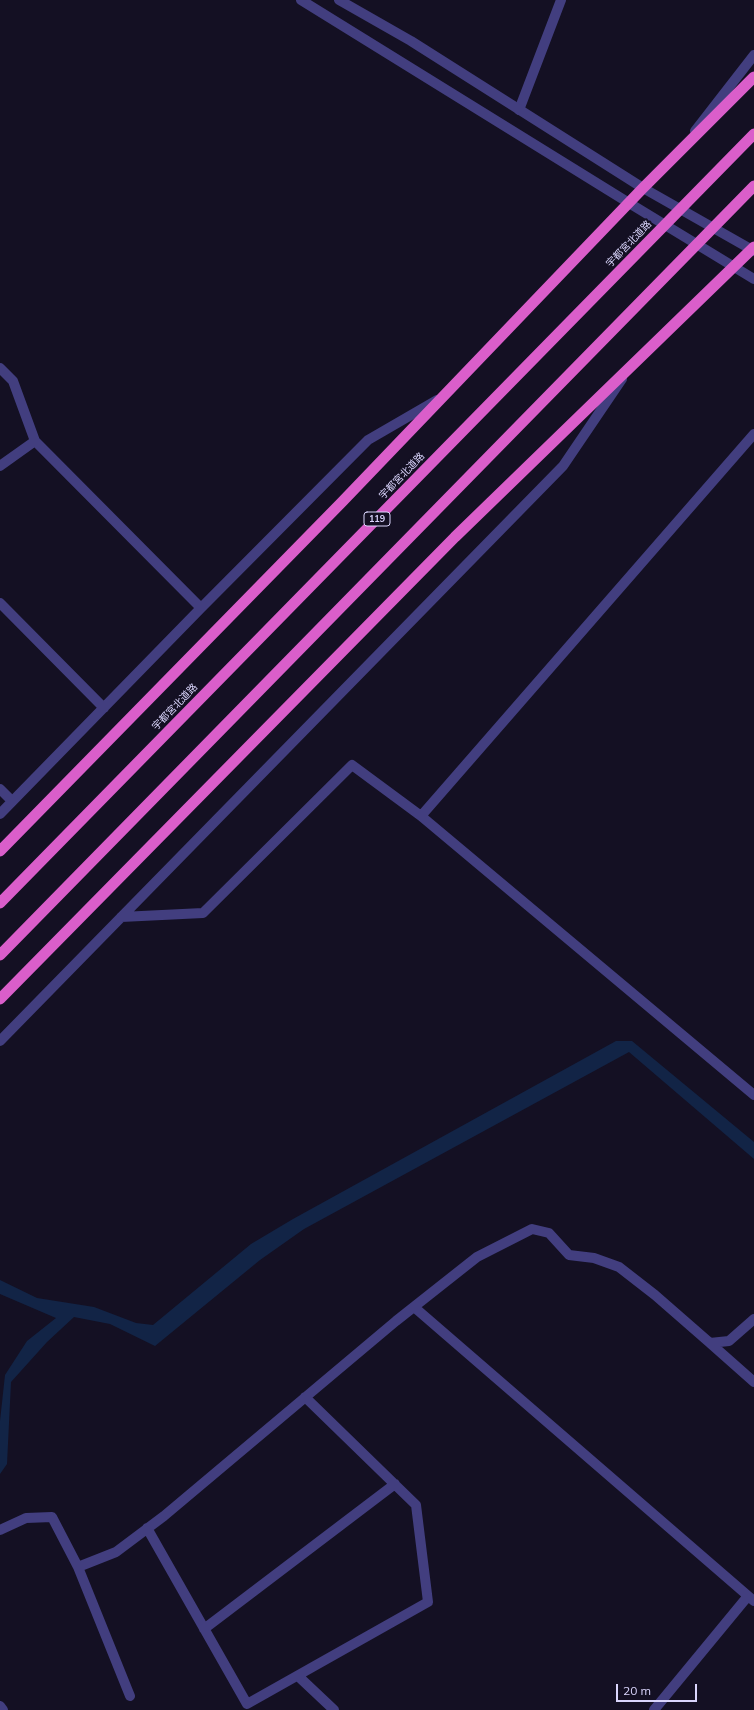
<!DOCTYPE html>
<html>
<head>
<meta charset="utf-8">
<style>
  body { margin:0 }
  #map { position:relative; width:754px; height:1710px; overflow:hidden; background:#141023; font-family:Mulish,sans-serif }
  canvas { display:block }
  .scale { position:absolute; left:616px; top:1684px; width:81px; height:18px; box-sizing:border-box; border:2px solid #dad5fc; border-top:0; padding-left:5px; font-size:12px; line-height:14px; white-space:nowrap; color:#dad5fc; -webkit-text-stroke:3px #141023; paint-order:stroke }
</style>
</head>
<body>
<div id="map">
<canvas width="754" height="1710"></canvas>
<div class="scale">20 m</div>
</div>
<script>
const ctx = document.querySelector('canvas').getContext('2d');
ctx.lineJoin = 'round';
function fillPath(path, color) { ctx.fillStyle = color; ctx.fill(path, 'evenodd'); }
function strokePath(path, color, width, dash) { ctx.strokeStyle = color; ctx.lineWidth = width; ctx.lineCap = dash ? 'butt' : 'round'; ctx.setLineDash(dash || []); ctx.stroke(path); }
function write(font, color, halo, rows, align = 'center') {
  ctx.font = font + ' Mulish,"Noto Sans JP",sans-serif'; ctx.lineWidth = 4; ctx.setLineDash([]); ctx.textBaseline = 'middle'; ctx.strokeStyle = halo; ctx.fillStyle = color; for (const [text, x, y, turn = 0] of rows) {
    ctx.save(); ctx.translate(x, y); ctx.rotate((+turn || 0) * Math.PI / 180); ctx.textAlign = isNaN(turn) ? turn : align; if (halo) ctx.strokeText(text, 0, 0); ctx.fillText(text, 0, 0); ctx.restore();
  }
}
fillPath(new Path2D(`
  M616 1041H632L754 1142V1159L629 1052 304 1229 260 1260 155 1346 110 1324 74 1317 47 1342 11 1382 7 1464 0 1474V1421L5 1375 27 1341 56 1318 0 1294V1280L37 1298 94 1307 136 1323 153 1325 251 1244 293 1219Z`), '#122446');
strokePath(new Path2D(`
  M519 110 561 0
  M695 131 754 55
  M0 368 13 381 35 441 201 608
  M0 466 35 441
  M0 603 104 708
  M0 789 12 801
  M0 814 201 608 368 440 437 400
  M421 816 754 434
  M121 917 203 913 352 765 421 816 754 1095
  M0 1041 563 466 622 379
  M414 1307 754 1601
  M710 1343 754 1382
  M147 1528 247 1704 428 1602 416 1505 305 1397
  M0 1530 26 1518 52 1517 78 1567 116 1552 164 1516 396 1321 477 1257 532 1229 549 1233 569 1255 594 1258 619 1267 655 1295 710 1343 729 1341 754 1319
  M78 1567 130 1696
  M204 1629 395 1484
  M298 1676 334 1710
  M0 1706 3 1710
  M654 1710 748 1596`), '#423e7f', 10);
strokePath(new Path2D(`
  M301 0 629 203 754 279
  M339 0 411 41 643 188 754 251`), '#423e7f', 10);
strokePath(new Path2D(`
  M0 851 342 502 643 188 754 77
  M0 999 455 537 754 247`), '#da5eca', 11);
strokePath(new Path2D(`
  M0 903 754 134
  M0 955 754 186`), '#da5eca', 11);
for (const [x, y, w] of [
  [377,519,26]
]) { const box = new Path2D(); box.roundRect(x - w / 2, y - 7, w, 14, 3); ctx.fillStyle = '#141023'; ctx.fill(box); strokePath(box, '#dad5fc', 1); }
write('bold 9px', '#dad5fc', null, [
  ["119",377,519]
]);
write('10px', '#dad5fc', '#141023', [
  ["宇都宮北道路",629,244,-46],
  ["宇都宮北道路",402,476,-46],
  ["宇都宮北道路",175,707,-46]
]);
</script>
</body>
</html>
